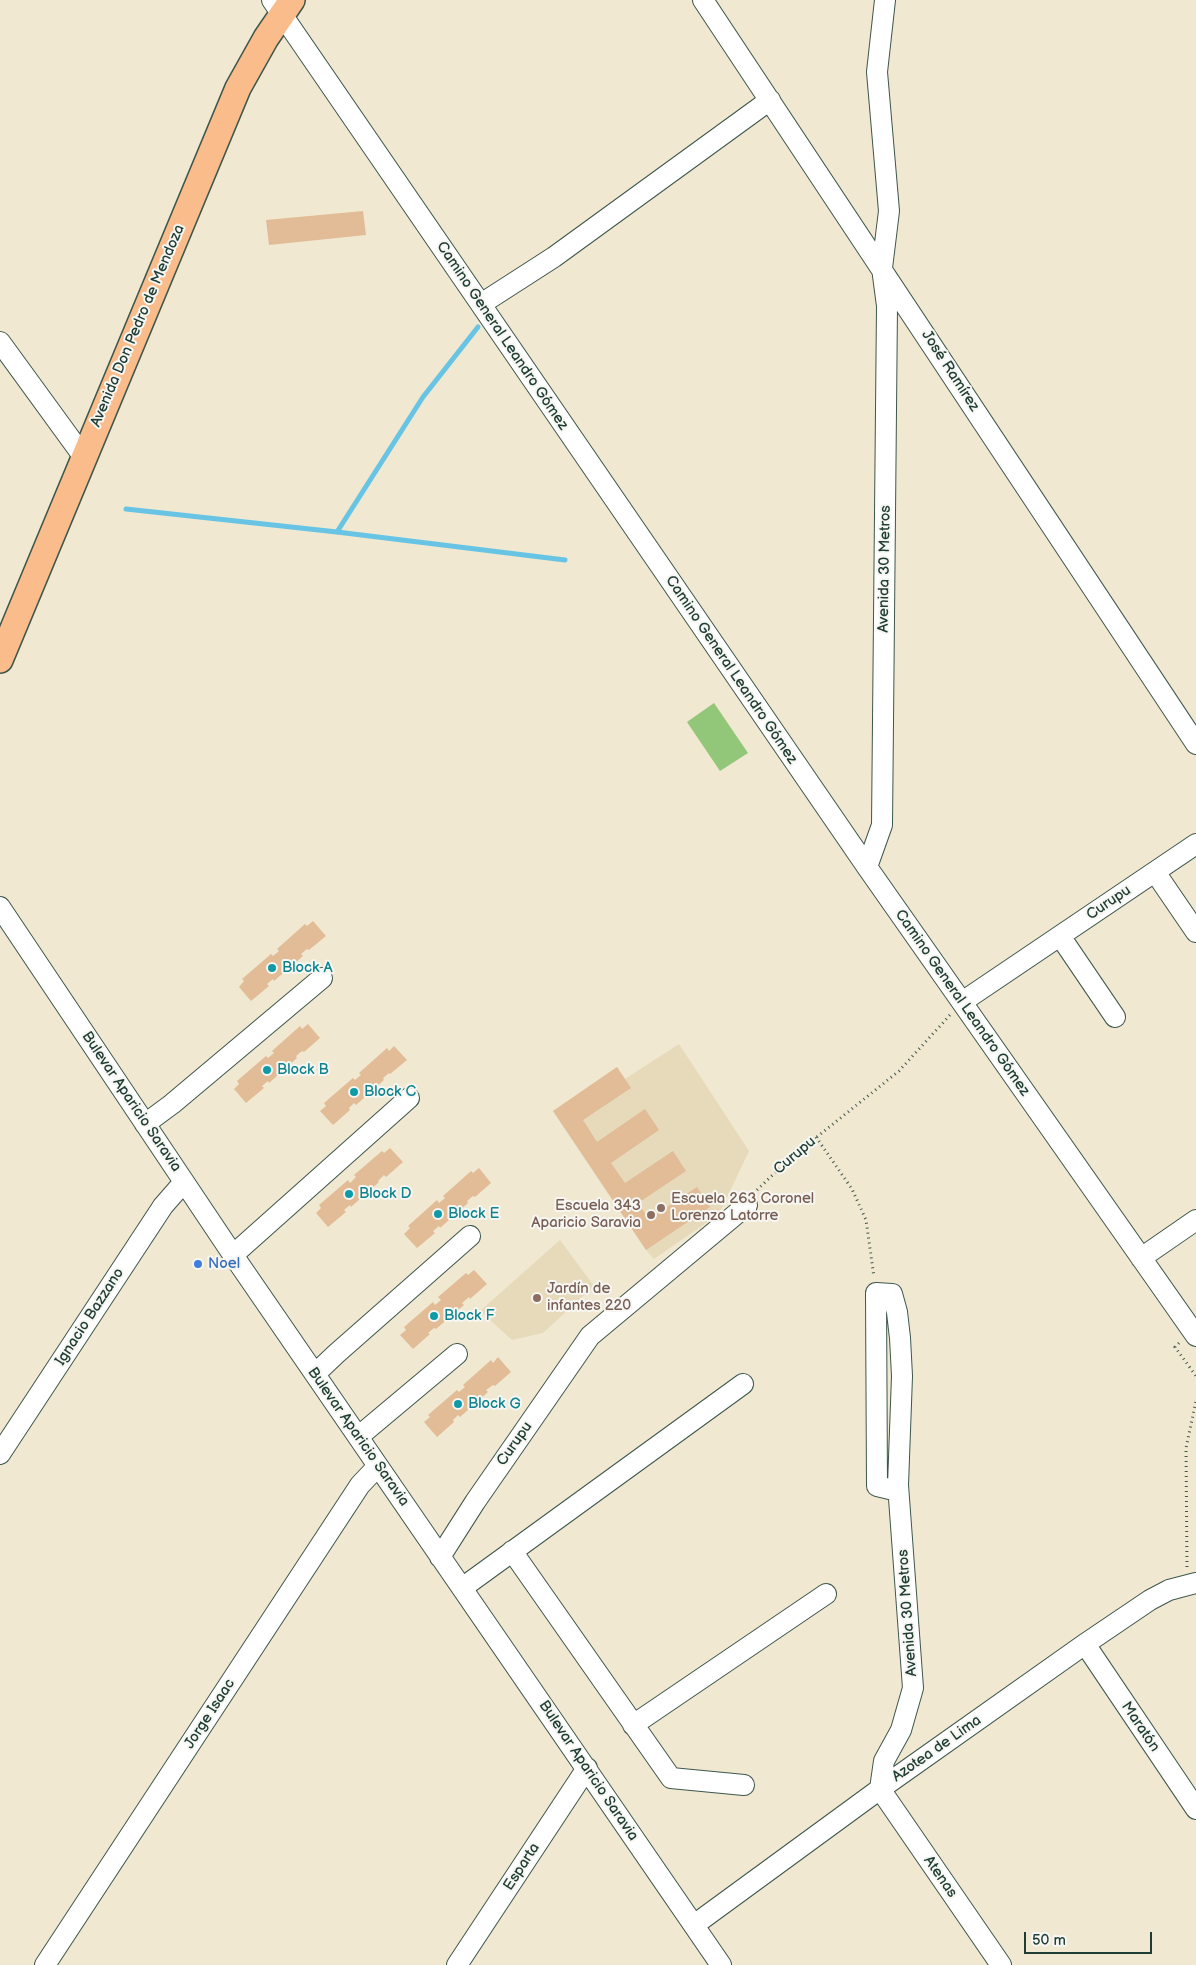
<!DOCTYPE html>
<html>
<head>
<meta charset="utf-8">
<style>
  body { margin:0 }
  #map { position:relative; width:1196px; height:1965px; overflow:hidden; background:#f0e8d1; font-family:"Balsamiq Sans",sans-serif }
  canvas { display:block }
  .scale { position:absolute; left:1024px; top:1932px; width:128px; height:22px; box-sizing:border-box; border:2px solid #1f3d34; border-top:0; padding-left:6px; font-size:15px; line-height:18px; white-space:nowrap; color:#1f3d34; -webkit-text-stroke:4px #f6f6f2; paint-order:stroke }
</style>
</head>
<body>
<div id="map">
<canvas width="1196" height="1965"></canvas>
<div class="scale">50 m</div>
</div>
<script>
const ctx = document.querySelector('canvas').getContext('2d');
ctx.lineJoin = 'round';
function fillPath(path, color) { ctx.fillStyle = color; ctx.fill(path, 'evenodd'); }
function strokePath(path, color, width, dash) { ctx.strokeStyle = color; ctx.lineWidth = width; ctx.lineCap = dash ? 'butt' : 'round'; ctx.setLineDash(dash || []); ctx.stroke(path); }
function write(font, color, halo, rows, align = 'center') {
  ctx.font = font + ' "Balsamiq Sans",sans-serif'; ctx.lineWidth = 4; ctx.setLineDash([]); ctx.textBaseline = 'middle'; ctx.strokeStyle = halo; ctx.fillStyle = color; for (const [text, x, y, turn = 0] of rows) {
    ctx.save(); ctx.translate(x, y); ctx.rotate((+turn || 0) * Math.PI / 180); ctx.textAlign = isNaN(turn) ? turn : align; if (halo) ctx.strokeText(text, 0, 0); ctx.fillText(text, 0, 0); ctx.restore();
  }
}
fillPath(new Path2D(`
  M679 1044 749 1151 719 1214 654 1259 646 1250 553 1111 617 1067 625 1079Z
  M560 1240 594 1286 543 1333 512 1340 480 1311Z`), '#e6daba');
fillPath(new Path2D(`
  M714 703 748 753 720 771 687 722Z`), '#92c678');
strokePath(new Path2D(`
  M126 509 337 532 565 560
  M337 532 423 397 478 327`), '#67c4e5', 5);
fillPath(new Path2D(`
  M363 211 366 235 269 245 266 220Z
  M313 921 326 936 309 950 307 949 301 954 303 956 274 981 273 979 267 984 269 986 251 1001 239 987 244 981 242 979 271 954 273 956 279 951 277 949 305 924 307 926Z
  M308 1024 320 1038 304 1052 302 1051 296 1056 297 1058 269 1083 268 1081 262 1086 264 1088 246 1103 234 1089 239 1084 237 1081 266 1056 268 1058 274 1053 272 1051 300 1026 302 1029Z
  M394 1046 407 1060 390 1074 389 1073 383 1078 384 1080 356 1105 354 1103 349 1108 350 1110 333 1125 320 1111 326 1106 324 1103 353 1078 355 1080 361 1075 359 1073 387 1048 389 1051Z
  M617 1067 631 1088 583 1120 597 1142 645 1109 659 1130 611 1163 625 1183 673 1151 686 1171 638 1203 649 1219 697 1187 710 1207 646 1250 553 1111Z
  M390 1148 403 1162 386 1177 384 1175 378 1181 379 1182 351 1207 350 1205 344 1210 346 1212 328 1227 316 1213 321 1208 319 1205 348 1180 350 1183 356 1177 354 1175 382 1151 384 1153Z
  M479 1168 491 1183 475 1197 473 1196 467 1201 468 1203 440 1228 439 1226 433 1231 435 1233 417 1248 404 1234 410 1228 408 1226 437 1200 439 1203 445 1198 443 1196 471 1171 473 1173Z
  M474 1270 487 1284 470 1299 469 1297 462 1303 464 1305 436 1329 434 1328 428 1333 430 1334 413 1349 400 1335 406 1330 404 1327 433 1302 435 1305 441 1300 438 1297 466 1273 468 1275Z
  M498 1357 511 1372 495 1386 493 1385 486 1390 488 1392 460 1417 458 1415 453 1420 454 1422 437 1437 424 1422 430 1417 428 1415 457 1390 459 1392 465 1387 463 1385 491 1360 493 1363Z`), '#e1bc96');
const minor = new Path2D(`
  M272 0 867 867 1196 1336
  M703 0 1196 744
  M481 304 554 257 770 100
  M0 342 83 456
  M867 867 882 825 887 306 882 268 889 211 877 72 885 0
  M1155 872 1196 932
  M0 907 233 1255 721 1965
  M1060 936 1115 1017
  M962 1002 1196 844
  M145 1124 172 1104 322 978
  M233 1255 409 1098
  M1141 1258 1196 1220
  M315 1374 336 1354 470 1236
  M358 1437 457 1354
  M0 1454 163 1206 184 1182
  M898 1491 877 1486 876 1293 892 1294 897 1312 900 1338 902 1376 898 1485 913 1688 901 1730 884 1761 880 1789 1001 1965
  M512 1551 671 1778 744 1785
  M440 1557 475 1502 590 1336 747 1205
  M462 1588 743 1384
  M1085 1644 1196 1809
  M633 1725 826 1594
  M694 1925 880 1789 1085 1644 1150 1600 1169 1590 1196 1583
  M45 1965 360 1485 378 1466
  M457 1965 587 1768`);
const major = new Path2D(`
  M0 660 238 88 266 38 292 0`);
strokePath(minor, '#3e574c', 22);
strokePath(major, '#3e574c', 28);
strokePath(new Path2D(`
  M816 1137 852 1189 866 1220 874 1277
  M757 1190 787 1161 899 1071 950 1015
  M1179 1343 1175 1347 1196 1376
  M1187 1567 1186 1448 1196 1401`), '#3e574c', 3, [1, 4]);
strokePath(minor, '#fff', 20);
strokePath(major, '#fabc8b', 25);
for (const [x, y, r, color] of [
  [272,968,5,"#0f9aa8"],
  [267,1070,5,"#0f9aa8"],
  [354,1092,5,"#0f9aa8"],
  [349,1194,5,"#0f9aa8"],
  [661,1208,5,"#8d6e63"],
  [438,1214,5,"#0f9aa8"],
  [651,1215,5,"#8d6e63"],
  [198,1264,5,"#3f7fe0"],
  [537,1298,5,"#8d6e63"],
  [434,1316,5,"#0f9aa8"],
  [458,1404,5,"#0f9aa8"]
]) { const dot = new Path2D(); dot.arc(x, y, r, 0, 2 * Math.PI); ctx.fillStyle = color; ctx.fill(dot); strokePath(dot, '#f6f6f2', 2); }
write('15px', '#1f3d34', '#f6f6f2', [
  ["Avenida Don Pedro de Mendoza",138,326,-67],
  ["Camino General Leandro Gómez",502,336,56],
  ["José Ramírez",950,371,57],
  ["Avenida 30 Metros",885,569,-89],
  ["Camino General Leandro Gómez",731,670,56],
  ["Curupu",1109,903,-34],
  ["Camino General Leandro Gómez",962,1003,55],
  ["Bulevar Aparicio Saravia",131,1102,56],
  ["Curupu",795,1156,-40],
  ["Ignacio Bazzano",90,1317,-57],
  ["Bulevar Aparicio Saravia",358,1437,55],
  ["Curupu",515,1444,-55],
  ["Avenida 30 Metros",908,1613,-94],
  ["Jorge Isaac",210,1714,-57],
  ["Maratón",1140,1727,56],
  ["Azotea de Lima",937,1749,-35],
  ["Bulevar Aparicio Saravia",588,1771,56],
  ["Esparta",522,1867,-57],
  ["Atenas",940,1877,55]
]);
write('15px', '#0d838f', '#f6f6f2', [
  ["Block A",282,968],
  ["Block B",277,1070],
  ["Block C",364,1092],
  ["Block D",359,1194],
  ["Block E",448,1214],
  ["Block F",444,1316],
  ["Block G",468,1404]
], 'left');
write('15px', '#785e54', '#f6f6f2', [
  ["Escuela 263 Coronel",671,1199],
  ["Lorenzo Latorre",671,1216],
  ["Escuela 343",641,1206,"right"],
  ["Aparicio Saravia",641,1223,"right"],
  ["Jardín de",547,1289],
  ["infantes 220",547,1306]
], 'left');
write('15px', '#366cbe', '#f6f6f2', [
  ["Noel",208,1264]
], 'left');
</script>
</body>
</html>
